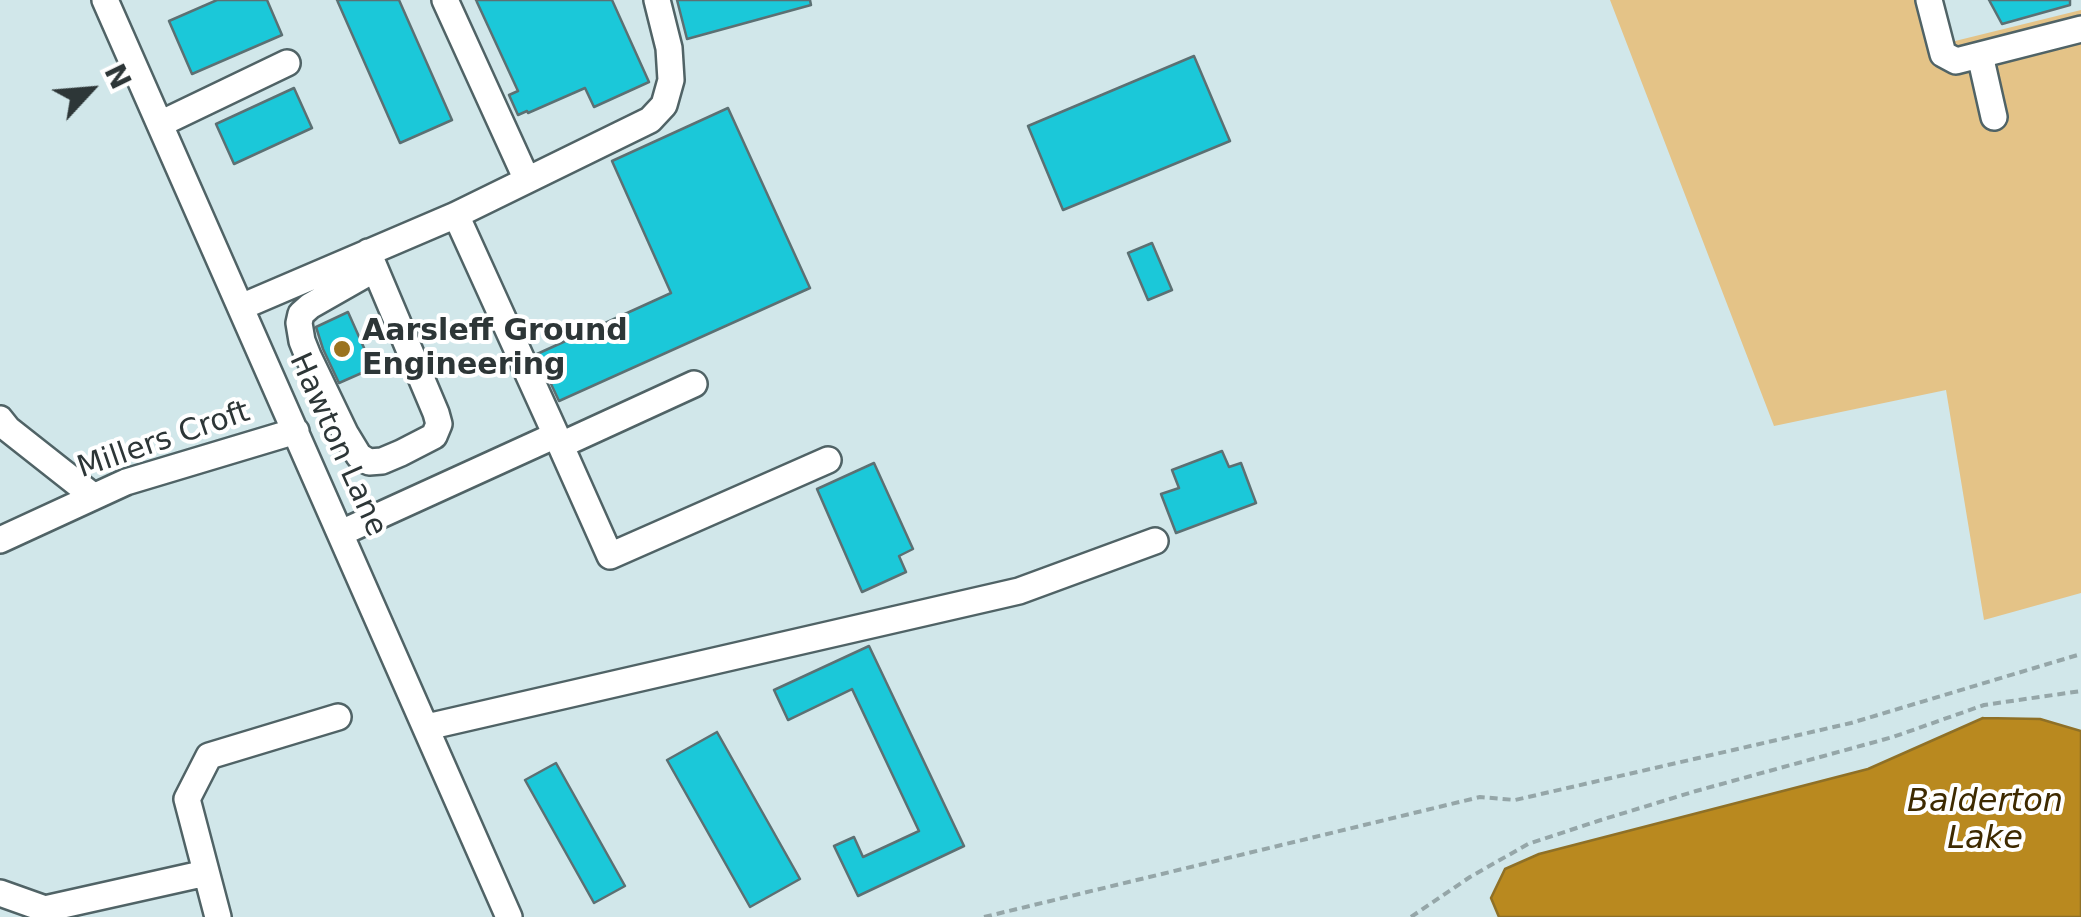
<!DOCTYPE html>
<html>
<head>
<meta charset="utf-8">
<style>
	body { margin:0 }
	#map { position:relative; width:2081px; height:917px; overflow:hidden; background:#d1e7ea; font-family:"DejaVu Sans",sans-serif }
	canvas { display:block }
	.north { position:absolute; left:40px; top:40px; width:100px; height:100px; -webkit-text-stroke:8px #fff; paint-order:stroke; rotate:64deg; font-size:28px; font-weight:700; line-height:40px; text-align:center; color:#2d3637 }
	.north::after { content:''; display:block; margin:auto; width:35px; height:45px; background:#2d3637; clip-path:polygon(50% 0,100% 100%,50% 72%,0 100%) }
</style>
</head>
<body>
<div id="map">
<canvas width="2081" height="917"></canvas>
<div class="north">N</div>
</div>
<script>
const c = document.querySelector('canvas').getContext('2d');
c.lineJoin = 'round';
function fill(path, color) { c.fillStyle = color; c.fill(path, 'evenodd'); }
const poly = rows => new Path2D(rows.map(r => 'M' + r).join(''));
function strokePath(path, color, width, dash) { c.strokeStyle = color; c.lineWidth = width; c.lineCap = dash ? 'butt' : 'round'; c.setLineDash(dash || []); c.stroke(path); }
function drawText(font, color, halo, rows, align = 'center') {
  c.font = font + ' "DejaVu Sans",sans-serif'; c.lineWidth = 8; c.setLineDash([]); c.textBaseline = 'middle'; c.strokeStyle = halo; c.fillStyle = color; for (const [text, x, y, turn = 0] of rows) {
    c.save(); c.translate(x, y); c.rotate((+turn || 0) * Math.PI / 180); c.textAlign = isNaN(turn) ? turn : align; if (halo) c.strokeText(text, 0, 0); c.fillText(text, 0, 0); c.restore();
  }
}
fill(poly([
	[1610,0,1941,0,1951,42,2081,10,2081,593,1984,620,1946,390,1774,426]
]), '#e4c387');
const water = poly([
	[1983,718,2040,719,2081,731,2081,917,1499,917,1491,898,1505,869,1539,854,1868,769,1983,718]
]);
fill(water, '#b9891f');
strokePath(water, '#8f7026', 2.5);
const building = poly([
	[217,0,267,0,282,35,192,74,169,21,217,0],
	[337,0,399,0,452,120,400,143,337,0],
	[476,0,612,0,649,82,594,107,585,88,528,113,527,111,518,115,509,95,518,91,476,0],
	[677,0,810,0,811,5,687,39,677,0],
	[1989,0,2070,0,2070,5,2002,24,1989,0],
	[1194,56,1230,141,1063,210,1028,126,1194,56],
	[294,88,312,128,234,164,216,124,294,88],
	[728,108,810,288,559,401,537,354,671,293,612,161,728,108],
	[1152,243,1172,290,1148,300,1128,253,1152,243],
	[348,312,373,368,339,383,323,349,316,327,348,312],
	[1222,451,1229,467,1241,463,1256,503,1176,533,1161,494,1179,488,1172,470,1222,451],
	[874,463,913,549,899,556,906,572,862,592,817,489,874,463],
	[869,646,964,846,858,896,834,846,854,837,863,857,919,831,852,689,788,720,774,690,869,646],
	[717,732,800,879,750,907,667,760,717,732],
	[556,763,625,886,594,903,525,780,556,763]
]);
fill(building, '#1bc8d9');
strokePath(building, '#5c7073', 2.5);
const minor = poly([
	[105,0,509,917],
	[445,0,527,180],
	[1929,0,1943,54,1956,61,2081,29],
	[1980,55,1994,117],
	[160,124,287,63],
	[368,252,436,413,439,424,434,436,401,453,382,461,369,462,359,456,345,433,308,356,302,341,299,323,301,314,310,306,375,269],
	[241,307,456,215,650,120,664,105,671,80,669,48,657,0],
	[0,419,8,429,93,496],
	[556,435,610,556,828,460],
	[561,445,694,384],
	[341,533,556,435,456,215],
	[0,540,126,482,296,431],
	[427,727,1019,591,1155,541],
	[0,893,45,909,206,873],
	[218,917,187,799,209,756,338,717]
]);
strokePath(minor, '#506366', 30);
strokePath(poly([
	[984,917,1480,797,1515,800,1851,723,2081,654],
	[1411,917,1470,877,1528,844,1601,820,1696,791,1893,737,1984,705,2081,691]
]), '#95a6a8', 4, [8, 5]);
strokePath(minor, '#fff', 25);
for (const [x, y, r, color] of [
	[342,349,10,"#9b7320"]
]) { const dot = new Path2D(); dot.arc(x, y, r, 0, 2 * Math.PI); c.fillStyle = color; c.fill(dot); strokePath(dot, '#fff', 4); }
drawText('bold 30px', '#2d3637', '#fff', [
	["Aarsleff Ground",362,332],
	["Engineering",362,366]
], 'left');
drawText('30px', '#2d3637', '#fff', [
	["Millers Croft",164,441,-19],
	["Hawton Lane",337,445,66]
]);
drawText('italic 32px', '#3e2a00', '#fff', [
	["Balderton",1985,803],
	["Lake",1985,840]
]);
</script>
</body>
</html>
